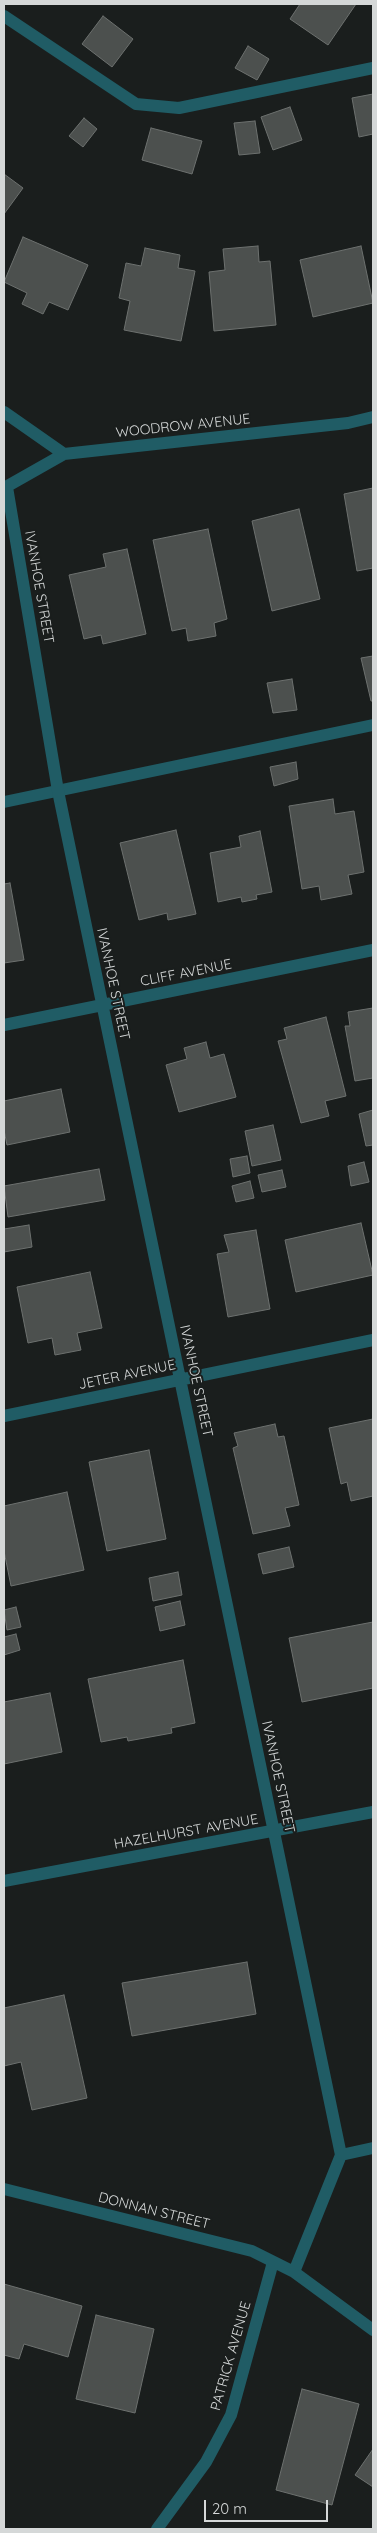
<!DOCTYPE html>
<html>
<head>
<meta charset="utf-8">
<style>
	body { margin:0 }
	#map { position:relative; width:377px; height:2533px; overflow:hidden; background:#1a1e1d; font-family:Quicksand,sans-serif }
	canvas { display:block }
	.frame { position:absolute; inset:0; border:5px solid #d5d8d8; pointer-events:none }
	.scale { position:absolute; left:204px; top:2500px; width:124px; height:22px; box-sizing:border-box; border:2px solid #d5d8d8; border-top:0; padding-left:6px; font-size:15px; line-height:18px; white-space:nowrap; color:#d5d8d8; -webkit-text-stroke:4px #1a1e1d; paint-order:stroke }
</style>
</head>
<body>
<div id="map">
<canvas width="377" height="2533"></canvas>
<div class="frame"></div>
<div class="scale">20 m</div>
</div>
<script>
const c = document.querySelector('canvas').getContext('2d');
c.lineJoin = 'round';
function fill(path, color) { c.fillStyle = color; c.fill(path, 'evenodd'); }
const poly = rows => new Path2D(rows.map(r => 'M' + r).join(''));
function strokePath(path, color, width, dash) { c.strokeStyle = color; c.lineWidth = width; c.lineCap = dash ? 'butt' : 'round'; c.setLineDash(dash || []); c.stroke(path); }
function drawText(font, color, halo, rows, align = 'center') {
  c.font = font + ' Quicksand,sans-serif'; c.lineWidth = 4; c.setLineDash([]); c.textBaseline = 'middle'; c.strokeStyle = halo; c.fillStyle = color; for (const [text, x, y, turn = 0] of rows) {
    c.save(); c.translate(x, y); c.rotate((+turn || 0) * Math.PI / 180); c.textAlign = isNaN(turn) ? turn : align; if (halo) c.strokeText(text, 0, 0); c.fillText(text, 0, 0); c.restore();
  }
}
const building = poly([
	[300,4,356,4,328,45,290,19,300,4],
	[103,16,133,39,112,67,82,44,103,16],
	[248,46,269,59,257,80,235,68,248,46],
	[373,94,373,134,359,137,352,98,373,94],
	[290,107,302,140,273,150,261,117,290,107],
	[84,118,97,129,83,147,69,136,84,118],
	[255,121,260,153,239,155,234,123,255,121],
	[151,128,202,141,192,174,142,160,151,128],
	[4,174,23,188,4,214,4,174],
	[23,237,88,265,68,310,49,302,43,314,22,304,27,293,4,282,23,237],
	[258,246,259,262,270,261,276,325,214,331,209,272,225,270,223,249,258,246],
	[361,246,373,303,313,317,300,260,361,246],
	[145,248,180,255,178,268,195,271,181,341,124,330,130,301,119,298,126,263,141,266,145,248],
	[373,488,373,568,357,571,344,494,373,488],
	[299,509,320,599,272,611,252,521,299,509],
	[208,529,227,619,214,623,216,636,188,641,186,628,172,631,153,540,208,529],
	[127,549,146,634,103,644,101,635,84,639,69,575,106,567,103,554,127,549],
	[373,656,373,701,371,701,361,658,373,656],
	[292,679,297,710,273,713,267,683,292,679],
	[296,762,298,779,274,786,270,767,296,762],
	[333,799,335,814,354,811,364,872,348,875,352,894,321,900,319,886,302,889,289,806,333,799],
	[176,830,196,914,168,920,167,913,139,920,120,843,176,830],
	[260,831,272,892,256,895,257,899,242,902,241,897,218,902,210,853,241,847,239,836,260,831],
	[10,883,24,960,4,963,4,884,10,883],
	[373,1008,373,1078,355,1081,345,1026,350,1026,348,1012,373,1008],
	[326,1017,346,1096,325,1101,329,1116,301,1123,278,1041,287,1039,284,1028,326,1017],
	[206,1042,210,1058,224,1054,236,1097,179,1112,166,1065,187,1059,184,1048,206,1042],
	[61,1089,70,1132,7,1145,4,1130,4,1101,61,1089],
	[373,1110,373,1145,366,1146,359,1114,373,1110],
	[273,1125,281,1160,252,1166,245,1131,273,1125],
	[247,1156,250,1173,233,1177,230,1159,247,1156],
	[364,1162,369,1182,351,1186,348,1166,364,1162],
	[99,1169,105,1200,8,1217,4,1186,99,1169],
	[282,1170,286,1187,262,1192,258,1175,282,1170],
	[250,1181,254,1198,236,1202,232,1186,250,1181],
	[361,1223,373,1275,296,1292,285,1240,361,1223],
	[29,1225,32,1247,4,1252,4,1229,29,1225],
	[256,1230,270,1309,228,1317,217,1254,229,1252,224,1235,256,1230],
	[90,1272,102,1328,77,1333,81,1350,55,1355,52,1338,28,1343,17,1287,90,1272],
	[373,1419,373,1496,351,1501,347,1482,341,1484,329,1428,373,1419],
	[275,1424,278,1437,284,1436,299,1505,285,1508,290,1526,253,1534,233,1448,238,1446,234,1433,275,1424],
	[149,1450,166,1539,107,1551,89,1462,149,1450],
	[67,1492,84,1570,11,1586,4,1551,4,1506,67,1492],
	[289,1547,294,1567,263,1574,258,1554,289,1547],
	[178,1572,182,1595,153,1601,149,1578,178,1572],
	[180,1601,185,1625,160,1631,155,1607,180,1601],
	[16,1607,21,1627,7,1630,4,1610,16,1607],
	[373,1622,373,1688,302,1702,289,1638,373,1622],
	[16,1634,20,1650,4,1655,4,1637,16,1634],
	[183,1660,195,1723,171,1728,172,1733,128,1741,127,1737,101,1742,88,1679,183,1660],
	[50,1693,62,1752,4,1764,4,1702,50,1693],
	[247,1962,256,2014,132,2036,122,1983,247,1962],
	[64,1995,87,2098,32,2110,21,2062,4,2066,4,2008,64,1995],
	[4,2284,82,2306,68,2357,24,2344,19,2359,4,2355,4,2284],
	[96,2315,154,2329,135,2413,76,2399,96,2315],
	[302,2389,359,2404,332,2505,276,2490,302,2389],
	[373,2449,373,2487,355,2475,373,2449]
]);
fill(building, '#4c504e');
strokePath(building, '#6d716f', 1);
strokePath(poly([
	[4,16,136,104,179,108,373,68],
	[4,802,373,725]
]), '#205c65', 12);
strokePath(poly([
	[4,412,64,454],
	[7,487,58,791,341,2155,294,2272],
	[4,488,64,454,348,423,373,417],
	[4,1025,373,950],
	[4,1416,373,1340],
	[4,1881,373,1812],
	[341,2155,373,2148],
	[4,2189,252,2251,294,2272,373,2330],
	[157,2529,206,2462,231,2415,273,2262]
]), '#205c65', 12);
drawText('14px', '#d5d8d8', '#1a1e1d', [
	["WOODROW AVENUE",183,426,-6],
	["IVANHOE STREET",39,587,80],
	["CLIFF AVENUE",186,973,-11],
	["IVANHOE STREET",113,984,78],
	["JETER AVENUE",127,1375,-12],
	["IVANHOE STREET",196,1381,78],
	["IVANHOE STREET",278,1777,78],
	["HAZELHURST AVENUE",186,1832,-10],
	["DONNAN STREET",154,2211,14],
	["PATRICK AVENUE",231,2356,-74]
]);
</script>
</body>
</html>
